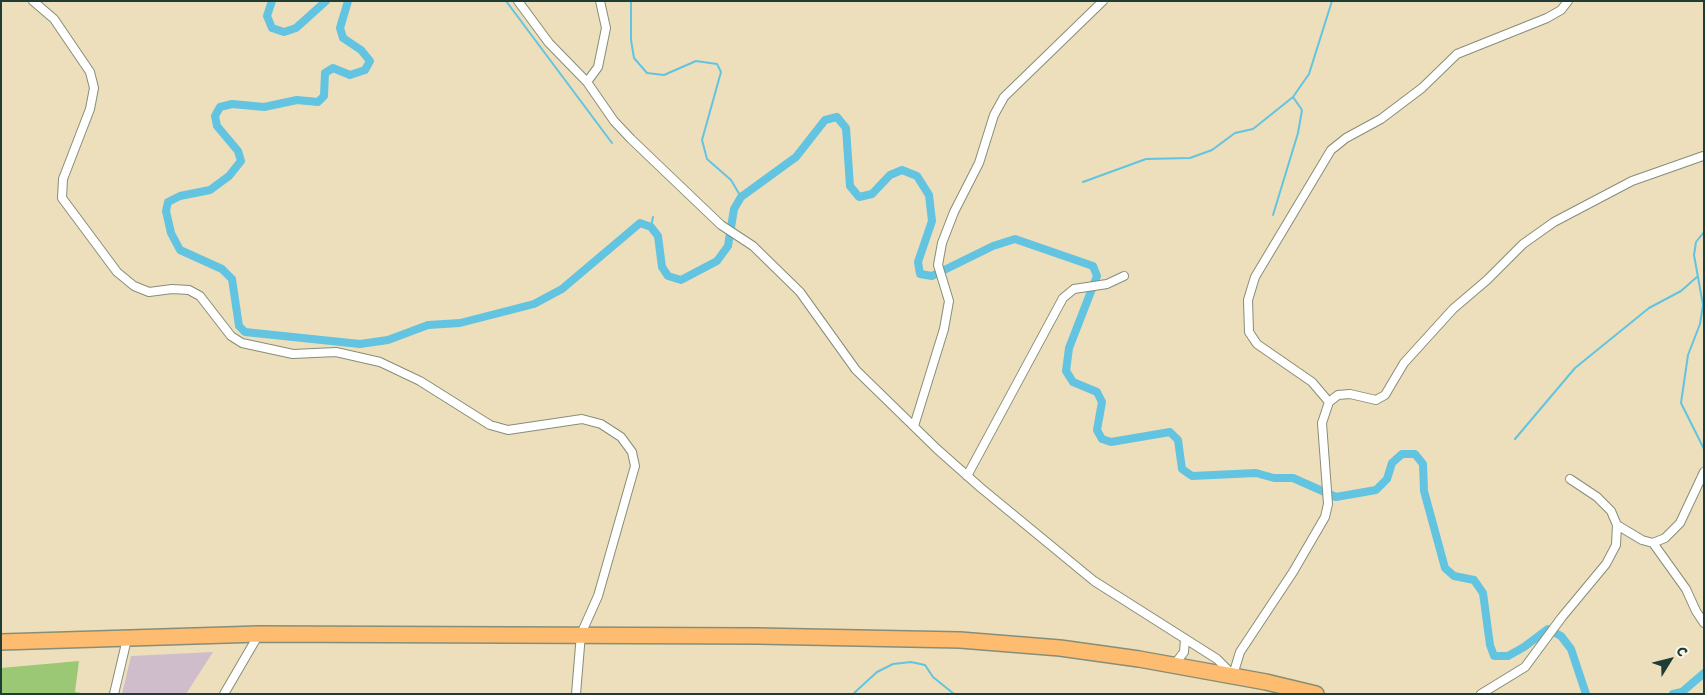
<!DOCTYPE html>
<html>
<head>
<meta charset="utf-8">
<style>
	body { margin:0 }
	#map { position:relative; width:1705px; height:695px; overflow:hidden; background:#eddfbc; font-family:"Shantell Sans",sans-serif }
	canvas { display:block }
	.frame { position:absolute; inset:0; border:2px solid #1f3d34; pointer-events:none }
	.north { position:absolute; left:1645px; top:635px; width:50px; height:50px; -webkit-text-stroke:4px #fbf7ec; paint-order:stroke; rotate:54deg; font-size:14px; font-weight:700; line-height:20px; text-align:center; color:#1f3d34 }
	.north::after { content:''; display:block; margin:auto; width:18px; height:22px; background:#1f3d34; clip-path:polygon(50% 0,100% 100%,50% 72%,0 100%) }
</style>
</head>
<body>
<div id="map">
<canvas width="1705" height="695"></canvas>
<div class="frame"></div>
<div class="north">С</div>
</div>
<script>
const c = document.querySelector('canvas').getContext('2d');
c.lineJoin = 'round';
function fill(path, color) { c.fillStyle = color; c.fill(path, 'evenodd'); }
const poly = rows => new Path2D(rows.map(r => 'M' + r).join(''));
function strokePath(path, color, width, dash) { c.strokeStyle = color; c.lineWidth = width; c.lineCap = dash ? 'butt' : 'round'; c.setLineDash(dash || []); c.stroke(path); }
fill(poly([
	[213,652,186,694,122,694,131,656]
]), '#d0bdcc');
fill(poly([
	[79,661,75,692,88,694,1,694,1,668]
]), '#9ac875');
strokePath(poly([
	[506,1,612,143],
	[631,1,631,40,634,58,647,73,664,75,696,61,717,64,721,72,702,140,707,159,731,180,741,197],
	[1083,182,1146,159,1190,158,1212,150,1235,133,1253,129,1293,97,1309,74,1332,1],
	[1273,215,1298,133,1302,110,1293,97],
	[651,227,653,217],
	[1704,232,1696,242,1694,255,1703,305,1700,324,1688,355,1681,403,1704,449],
	[1515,439,1575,368,1649,308,1681,291,1698,276],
	[853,694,877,672,893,664,911,662,925,665,933,677,954,694]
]), '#62c4e0', 2);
strokePath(poly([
	[272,1,267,16,272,28,284,32,296,28,326,1],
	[348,1,340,28,343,38,361,50,370,61,365,70,350,75,333,68,325,73,324,96,318,102,297,100,264,107,232,104,220,107,215,116,217,126,238,151,241,161,229,176,210,190,180,196,168,202,166,211,171,233,180,250,222,269,232,279,239,326,245,332,360,344,388,340,428,325,460,323,534,304,562,289,640,223,651,227,658,236,662,267,668,276,681,280,717,261,728,246,734,209,741,197,796,157,825,120,837,117,846,128,850,186,859,197,872,194,890,175,902,170,917,176,929,195,932,221,918,262,920,274,932,276,993,246,1015,239,1093,266,1097,276,1069,348,1066,371,1073,382,1097,392,1102,402,1097,430,1102,439,1111,442,1170,432,1178,440,1182,469,1192,476,1256,473,1274,478,1293,478,1336,497,1376,490,1387,479,1392,463,1402,454,1415,454,1423,464,1424,491,1445,568,1454,576,1474,580,1483,593,1490,645,1494,656,1508,656,1524,647,1548,629,1561,636,1571,649,1586,694],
	[1673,694,1682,692,1704,673]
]), '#62c4e0', 8);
const street = poly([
	[33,1,54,19,90,72,94,88,90,109,63,179,62,198,117,272,134,286,149,292,172,289,189,290,200,296,231,336,242,343,293,354,336,352,380,362,420,381,490,425,508,430,582,419,601,424,621,437,632,452,635,466,598,596,581,634,576,694],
	[518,1,549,43,587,82,614,121,631,139,721,225,753,246,800,292,856,370,937,449,981,488,1094,581,1217,659,1233,675,1240,652,1293,572,1325,517,1328,504,1322,423,1329,402,1338,395,1350,394,1376,400,1385,395,1404,363,1453,309,1487,280,1523,244,1554,222,1632,181,1703,156],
	[587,82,598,67,606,28,600,1],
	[1329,402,1312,382,1257,344,1249,332,1248,300,1255,277,1331,150,1346,138,1381,119,1422,88,1457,54,1547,18,1561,10,1568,1],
	[914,426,944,329,949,301,938,265,942,243,954,212,979,163,994,115,1004,97,1103,1],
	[967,476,1063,298,1074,289,1107,284,1124,276],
	[1617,525,1642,540,1653,543,1665,538,1680,523,1704,472],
	[1653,543,1686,589,1696,611,1704,623],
	[1174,665,1184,652,1185,639],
	[114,694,127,639],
	[224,694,259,634],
	[1481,694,1525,667,1562,617,1606,564,1616,545,1617,525,1611,511,1597,497,1570,479]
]);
const highway = poly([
	[1,642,259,634,757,636,960,640,1060,648,1139,659,1266,682,1316,694]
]);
strokePath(street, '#868e78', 10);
strokePath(highway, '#868e78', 18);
strokePath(street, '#fff', 8);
strokePath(highway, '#fdbc70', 15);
</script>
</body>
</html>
